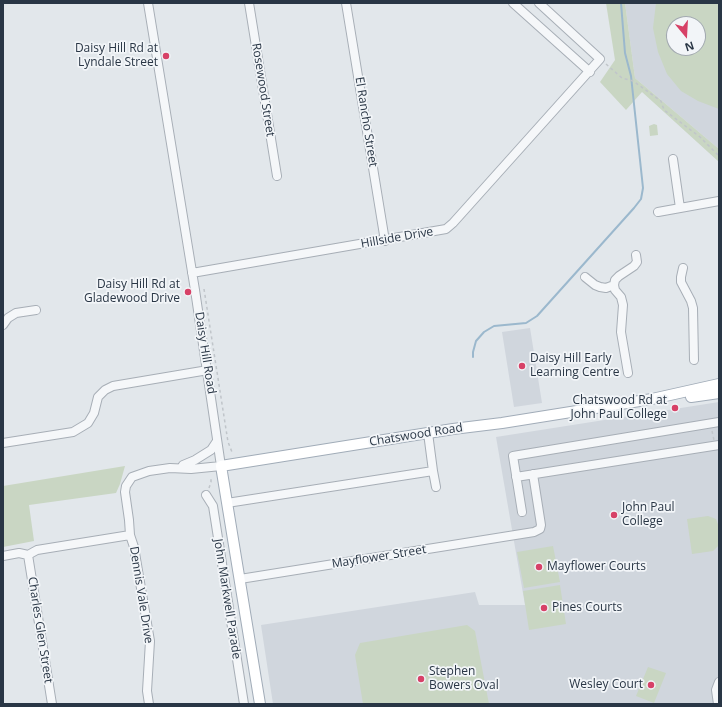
<!DOCTYPE html>
<html>
<head>
<meta charset="utf-8">
<style>
	body { margin:0 }
	#map { position:relative; width:722px; height:707px; overflow:hidden; background:#e2e7eb; font-family:"Open Sans",sans-serif }
	canvas { display:block }
	.frame { position:absolute; inset:0; border:4px solid #293645; pointer-events:none }
	.north { position:absolute; left:666px; top:16px; width:40px; height:40px; box-sizing:border-box; background:#f2f5f8; border:1px solid #a2a9b0; border-radius:50%; rotate:162deg; font-size:11px; font-weight:700; line-height:16px; text-align:center; color:#293645 }
	.north::after { content:''; display:block; margin:auto; width:14px; height:18px; background:#d74167; clip-path:polygon(50% 0,100% 100%,50% 72%,0 100%) }
</style>
</head>
<body>
<div id="map">
<canvas width="722" height="707"></canvas>
<div class="frame"></div>
<div class="north">N</div>
</div>
<script>
const c = document.querySelector('canvas').getContext('2d');
c.lineJoin = 'round';
function fill(path, color) { c.fillStyle = color; c.fill(path, 'evenodd'); }
const poly = rows => new Path2D(rows.map(r => 'M' + r).join(''));
function strokePath(path, color, width, dash) { c.strokeStyle = color; c.lineWidth = width; c.lineCap = dash ? 'butt' : 'round'; c.setLineDash(dash || []); c.stroke(path); }
function drawText(font, color, halo, rows, align = 'center') {
  c.font = font + ' "Open Sans",sans-serif'; c.lineWidth = 3.5; c.setLineDash([]); c.textBaseline = 'middle'; c.strokeStyle = halo; c.fillStyle = color; for (const [text, x, y, turn = 0] of rows) {
    c.save(); c.translate(x, y); c.rotate((+turn || 0) * Math.PI / 180); c.textAlign = isNaN(turn) ? turn : align; if (halo) c.strokeText(text, 0, 0); c.fillText(text, 0, 0); c.restore();
  }
}
fill(poly([
	[625,3,719,3,719,149,635,78],
	[674,24,698,24,698,48,674,48],
	[530,328,542,403,514,407,502,332],
	[719,402,719,704,273,704,261,625,475,592,479,605,525,605,496,437]
]), '#d0d6dd');
fill(poly([
	[606,3,625,3,635,78,719,149,719,162,642,92,626,110,600,82,615,60],
	[656,3,719,3,719,109,698,101,681,91,667,74,658,52,653,28],
	[674,24,698,24,698,48,674,48],
	[654,124,657,125,658,135,650,136,649,126],
	[125,466,120,484,116,493,29,505,34,541,3,547,3,486],
	[708,516,716,519,719,527,719,545,713,551,692,554,687,519],
	[553,546,560,582,524,588,517,552],
	[560,585,566,624,529,630,523,591],
	[467,625,475,631,489,704,363,704,355,655,360,643],
	[648,667,666,673,654,703,636,696]
]), '#c9d6c3');
strokePath(poly([
	[473,357,473,352,476,341,484,332,494,326,526,323,537,316,634,208,641,199,643,188,631,76,625,53,621,3]
]), '#9bb8cd', 2);
const minor = poly([
	[148,3,195,290,221,466,191,469,170,468,149,471,132,477,126,486,125,492,129,520,130,535,134,547,150,641,147,691,149,704],
	[249,3,277,176],
	[346,3,385,241],
	[513,3,590,72],
	[673,159,680,208],
	[658,212,719,201],
	[683,268,681,277,681,282,691,301,693,308,694,360],
	[192,273,446,229,453,223,600,59,539,3],
	[585,277,595,285,600,287,606,288,614,285],
	[3,325,8,318,16,313,36,310],
	[628,373,621,332,623,305,621,297,615,290,614,285,615,280,619,276,634,266,637,262,636,255],
	[3,443,73,432,88,423,94,413,98,397,105,390,113,386,208,370],
	[181,468,183,465,195,460,211,450,217,441],
	[433,471,436,487],
	[516,477,719,445],
	[206,495,213,506,244,704],
	[227,503,433,471,428,433],
	[522,512,513,456,719,422],
	[28,555,52,704],
	[3,556,19,553,28,555,37,550,130,535],
	[240,579,534,532,540,529,541,525,533,474],
	[718,704,716,690,719,682]
]);
const major = poly([
	[691,397,719,393],
	[260,704,221,466,453,429,502,423,652,399,719,384]
]);
strokePath(minor, '#a7aeb6', 10);
strokePath(major, '#a1acb8', 12);
strokePath(poly([
	[606,64,622,78,633,81,661,101,664,110,700,137,719,156],
	[204,289,228,442,232,452,232,454],
	[712,431,714,440],
	[209,488,211,482,211,478]
]), '#c0c5ca', 1.5, [3, 3]);
strokePath(minor, '#f5f7f9', 8);
strokePath(major, '#fff', 10);
for (const [x, y, r, color] of [
	[166,56,4,"#d74167"],
	[188,292,4,"#d74167"],
	[522,366,4,"#d74167"],
	[675,408,4,"#d74167"],
	[614,515,4,"#d74167"],
	[539,567,4,"#d74167"],
	[544,608,4,"#d74167"],
	[421,679,4,"#d74167"],
	[651,685,4,"#d74167"]
]) { const dot = new Path2D(); dot.arc(x, y, r, 0, 2 * Math.PI); c.fillStyle = color; c.fill(dot); strokePath(dot, '#f2f5f8', 1.5); }
drawText('12px', '#293645', '#f2f5f8', [
	["Daisy Hill Rd at",158,49,"right"],
	["Lyndale Street",158,63,"right"],
	["Daisy Hill Rd at",180,285,"right"],
	["Gladewood Drive",180,299,"right"],
	["Daisy Hill Early",530,359],
	["Learning Centre",530,373],
	["Chatswood Rd at",667,401,"right"],
	["John Paul College",667,415,"right"],
	["John Paul",622,508],
	["College",622,522],
	["Mayflower Courts",547,567],
	["Pines Courts",552,608],
	["Stephen",429,672],
	["Bowers Oval",429,686],
	["Wesley Court",643,685,"right"]
], 'left');
drawText('12px', '#293645', '#f2f5f8', [
	["Rosewood Street",263,90,81],
	["El Rancho Street",366,122,81],
	["Hillside Drive",397,238,-10],
	["Daisy Hill Road",205,353,81],
	["Chatswood Road",416,435,-9],
	["Mayflower Street",379,557,-9],
	["Dennis Vale Drive",141,595,81],
	["John Markwell Parade",227,599,81],
	["Charles Glen Street",40,630,81]
]);
</script>
</body>
</html>
